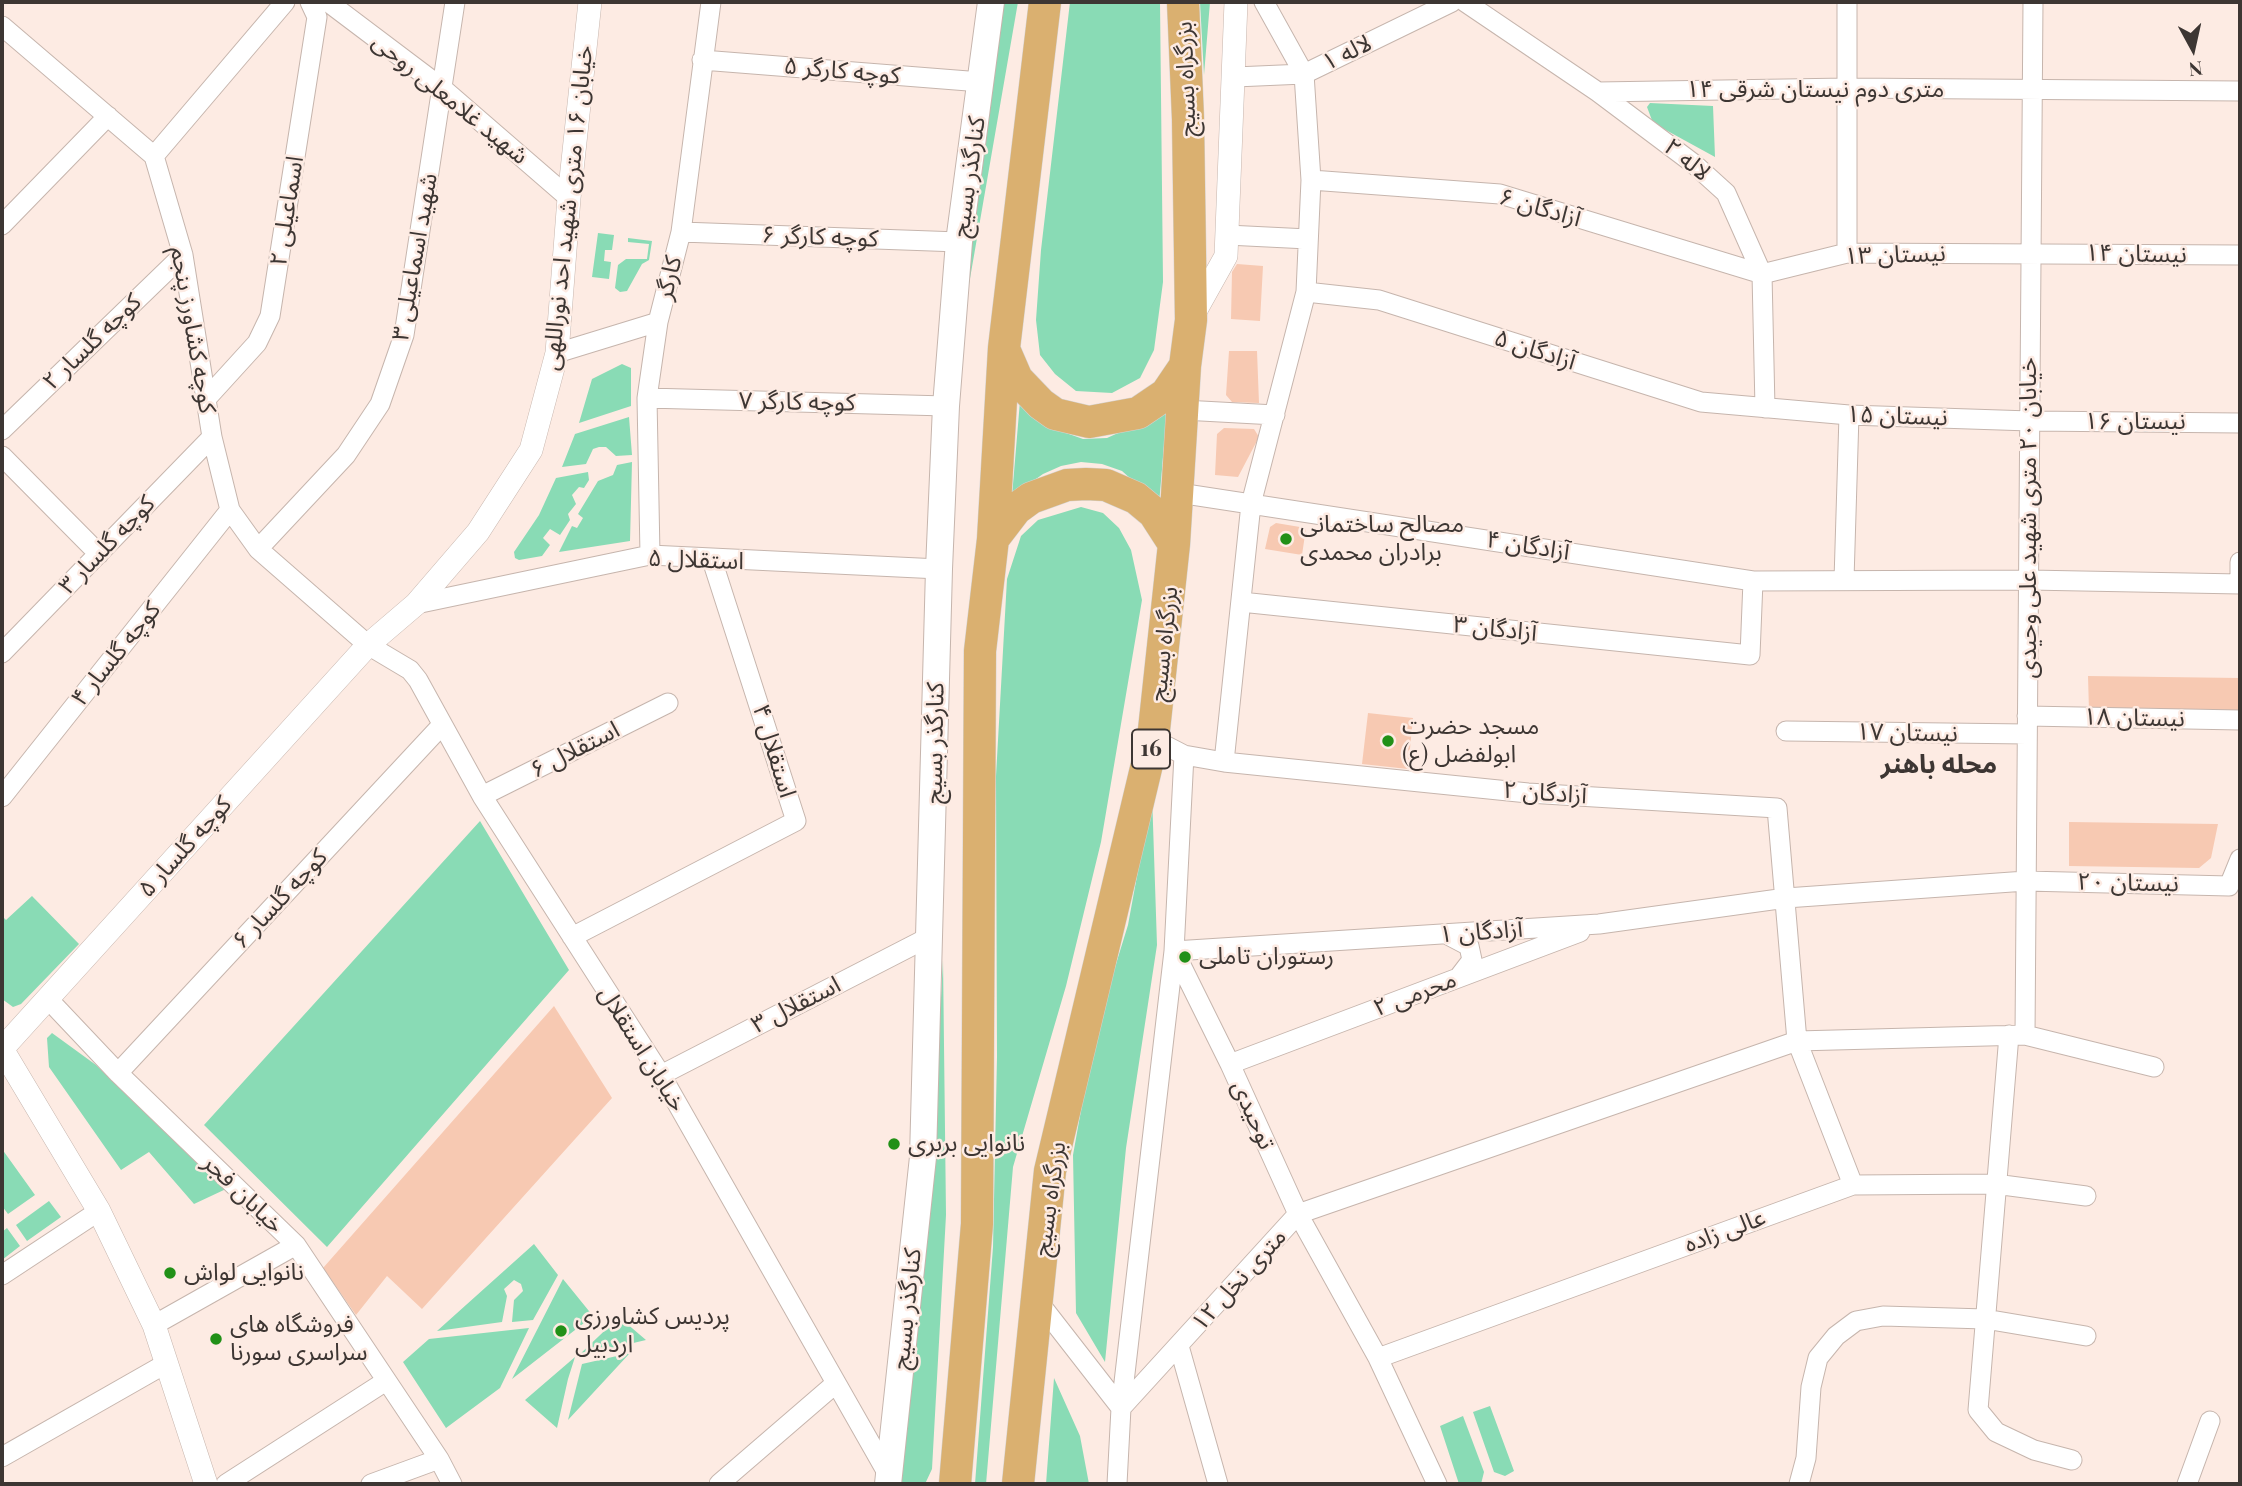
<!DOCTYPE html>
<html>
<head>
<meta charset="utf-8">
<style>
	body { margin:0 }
	#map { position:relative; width:2242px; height:1486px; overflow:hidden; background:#fdebe3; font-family:"Playfair Display",serif }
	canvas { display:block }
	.frame { position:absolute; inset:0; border:4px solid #3d3633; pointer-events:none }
	.north { position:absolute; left:2158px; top:14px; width:70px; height:70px; -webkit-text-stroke:5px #fdebe3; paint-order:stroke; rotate:172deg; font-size:19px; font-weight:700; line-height:28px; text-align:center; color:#3d3633 }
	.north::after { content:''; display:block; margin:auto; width:24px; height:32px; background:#3d3633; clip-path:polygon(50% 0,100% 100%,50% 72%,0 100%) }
</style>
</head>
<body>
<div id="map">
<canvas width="2242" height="1486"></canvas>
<div class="frame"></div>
<div class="north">N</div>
</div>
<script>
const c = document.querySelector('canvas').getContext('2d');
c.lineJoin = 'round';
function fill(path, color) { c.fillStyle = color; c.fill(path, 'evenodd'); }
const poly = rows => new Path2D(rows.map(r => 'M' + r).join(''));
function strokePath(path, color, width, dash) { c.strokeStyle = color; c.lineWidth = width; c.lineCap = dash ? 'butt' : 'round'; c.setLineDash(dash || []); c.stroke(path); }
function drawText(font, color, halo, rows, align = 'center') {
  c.font = font + ' "Playfair Display","Noto Sans Arabic",serif'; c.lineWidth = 5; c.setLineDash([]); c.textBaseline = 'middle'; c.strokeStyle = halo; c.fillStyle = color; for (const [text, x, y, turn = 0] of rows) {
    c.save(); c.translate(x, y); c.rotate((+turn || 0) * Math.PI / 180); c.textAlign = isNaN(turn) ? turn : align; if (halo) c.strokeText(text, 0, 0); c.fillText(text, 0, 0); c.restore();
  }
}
fill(poly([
	[999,2,1018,2,964,313,998,10],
	[1070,2,1160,2,1163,282,1154,350,1140,378,1112,393,1076,391,1055,374,1040,355,1036,320,1041,250],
	[1200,2,1210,2,1204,75],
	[1650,103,1713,106,1715,157,1653,123,1647,107],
	[598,233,614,235,612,250,605,250,604,261,611,262,609,279,592,277],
	[628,238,652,241,649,260,642,264,627,291,620,292,615,288,618,265,626,259,647,259,649,244,628,242],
	[622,364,631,368,631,406,579,423,592,379],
	[1020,401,1044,425,1083,439,1107,438,1167,411,1159,504,1122,471,1102,464,1081,462,1061,466,1043,474,1012,496],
	[629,417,632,455,616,456,606,447,599,447,593,449,586,464,562,467,575,434],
	[632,462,630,541,559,552,572,526,577,528,583,518,578,514,598,481,613,475,617,465],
	[588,472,589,480,584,488,579,487,572,495,576,504,568,514,570,520,560,535,550,529,543,538,550,545,542,556,519,560,515,558,514,552,539,515,556,478],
	[1081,507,1103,513,1119,528,1131,550,1142,600,1101,842,1066,986,1013,1167,986,1484,975,1484,993,1247,997,1057,996,776,1007,579,1021,536,1038,520],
	[1152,794,1157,945,1126,1148,1105,1362,1076,1313,1073,1155,1095,1032,1128,925],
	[480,821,569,970,327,1247,204,1125],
	[32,896,79,944,21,1004,13,1007,2,999,2,916,6,920],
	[943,960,946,1215,932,1469,925,1484,899,1484,932,1167],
	[52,1033,96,1065,226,1189,194,1204,149,1152,121,1170,49,1067,47,1038],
	[2,1149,35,1195,8,1214,2,1206],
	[49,1201,61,1217,27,1241,16,1225],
	[7,1228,20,1246,2,1260,2,1232],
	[534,1244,558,1275,533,1320,512,1322,514,1300,523,1291,521,1284,514,1280,504,1289,507,1296,502,1322,437,1331],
	[563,1279,593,1316,512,1379],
	[619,1317,646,1340,578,1356],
	[529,1328,500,1388,446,1428,403,1362,429,1339],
	[630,1353,568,1420,582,1364],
	[575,1357,568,1379,557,1428,525,1400],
	[1054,1378,1080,1436,1089,1484,1046,1484],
	[1490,1406,1514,1471,1505,1476,1494,1472,1473,1412],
	[1463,1416,1484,1472,1481,1484,1459,1484,1440,1426]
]), '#89dbb5');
fill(poly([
	[1237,264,1263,266,1260,321,1231,319,1232,272],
	[1229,351,1257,351,1259,403,1232,402,1226,395],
	[1224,428,1254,429,1259,437,1238,477,1215,475,1217,434],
	[1276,523,1306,528,1302,555,1265,549,1270,527],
	[2088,676,2240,678,2240,713,2089,711],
	[1368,713,1413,718,1408,769,1362,764],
	[2069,822,2218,824,2211,858,2199,868,2069,866],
	[554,1006,612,1098,422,1309,387,1276,356,1315,323,1268]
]), '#f7c9b2');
const minor = poly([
	[328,2,442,88,569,198],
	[1465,2,1598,92,1694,164,1726,193,1762,274,1765,408],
	[1847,2,1847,253],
	[2,26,154,156,183,255,212,437,230,510,258,549,368,645,410,670,418,680,482,796,661,1075,889,1476],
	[702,60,981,82],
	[1235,77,1304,74,1452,2],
	[1598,92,1847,88,2240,91],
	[154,156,285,2],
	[1311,180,1500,194,1762,274,1847,253,2240,255],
	[2,225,108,116],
	[681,232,959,242],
	[1227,235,1308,239],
	[1306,292,1379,300,1701,402,1849,415,2030,421,2240,423],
	[557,353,658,322],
	[647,398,946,406],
	[206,399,257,343,270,316,317,17,310,2],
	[1183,410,1275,415],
	[2,430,183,255],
	[2,456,99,554],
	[1179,493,1753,581,2029,580,2240,584],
	[258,549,346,455,380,404,404,335,455,2],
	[650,555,647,398,658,322,681,232,711,2],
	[1844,580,1849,415],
	[2240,584,2240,562],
	[1241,602,1750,655,1753,581],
	[416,604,650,555,939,569],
	[2,653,212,437],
	[2027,716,2240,720],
	[1786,731,2027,734],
	[1153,739,1184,755,1174,951,1230,1064,1298,1214,1378,1358,1437,1484],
	[1184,755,1224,762,1251,504,1306,292,1311,180,1304,74,1264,2],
	[1224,762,1528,793,1777,808,1797,1041,1853,1185],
	[482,796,668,703],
	[2,797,230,510],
	[1446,934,1469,946,1472,960,1459,977],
	[572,937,796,821,712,560],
	[48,999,118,1073,296,1245,439,1459,452,1484],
	[2009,1035,1978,1410,1996,1432,2034,1450,2072,1460],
	[2025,1035,2033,2],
	[1230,1064,1580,932],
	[118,1073,442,725],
	[661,1075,931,936],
	[2,1275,99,1211],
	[1037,1300,1121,1408],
	[154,1325,296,1245],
	[1179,1346,1218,1484],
	[1378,1358,1853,1185,1995,1184,2086,1196],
	[1121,1408,1298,1214,1797,1041,2025,1035,2154,1067],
	[2,1457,167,1363],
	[226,1484,386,1381],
	[371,1484,439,1459],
	[719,1484,835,1384],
	[1117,1484,1121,1408,1174,951,1599,924,1786,898,2026,881,2229,886,2240,859],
	[1799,1484,1806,1458,1811,1387,1818,1358,1836,1336,1856,1321,1883,1316,1985,1319,2086,1336],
	[2187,1484,2210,1421]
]);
const tertiary = poly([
	[1192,317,1226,256,1236,2],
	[2,1049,368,645,416,604,478,532,531,450,557,353,569,198,590,2],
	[2,1049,99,1211,154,1325,206,1484]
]);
const secondary = poly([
	[888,1484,923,1157,939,569,946,406,959,242,991,2]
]);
const trunk = poly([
	[1004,349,1017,379,1041,404,1055,414,1089,422,1138,413,1166,394,1185,366],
	[993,539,1016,509,1031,498,1067,485,1086,484,1106,485,1136,498,1154,513,1174,544],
	[955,1484,977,1224,980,651,993,539,1004,348,1045,2],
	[1018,1484,1050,1171,1153,739,1174,544,1185,366,1191,320,1188,119,1183,2]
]);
strokePath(minor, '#c6b5ad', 21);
strokePath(tertiary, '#c6b5ad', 24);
strokePath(secondary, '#c6b5ad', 28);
strokePath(trunk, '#d4d3d2', 33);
strokePath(minor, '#fff', 19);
strokePath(tertiary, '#fff', 23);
strokePath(secondary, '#fff', 26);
strokePath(trunk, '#dab070', 32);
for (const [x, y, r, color] of [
	[1286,539,7,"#219017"],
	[1388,741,7,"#219017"],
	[1185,957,7,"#219017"],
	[894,1144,7,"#219017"],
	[170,1273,7,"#219017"],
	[561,1331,7,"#219017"],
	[216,1339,7,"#219017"]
]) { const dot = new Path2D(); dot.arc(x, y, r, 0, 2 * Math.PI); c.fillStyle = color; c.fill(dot); strokePath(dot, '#fdebe3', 2.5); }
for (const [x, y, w] of [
	[1151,749,38]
]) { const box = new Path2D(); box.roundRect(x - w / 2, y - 19.5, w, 39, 5); c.fillStyle = '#fdebe3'; c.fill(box); strokePath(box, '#3d3633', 2); }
drawText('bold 23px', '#3d3633', null, [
	["16",1151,749]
]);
drawText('24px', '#3d3633', '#fdebe3', [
	["لاله ۱",1347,53,-26],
	["کوچه کارگر ۵",842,71,5],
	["بزرگراه بسیج",1186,79,-92],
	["۱۴ متری دوم نیستان شرقی",1815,90],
	["شهید غلامعلی روحی",450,99,39],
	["لاله ۲",1687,160,39],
	["کنارگذر بسیج",969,177,-82],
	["خیابان ۱۶ متری شهید احد نوراللهی",568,208,-84],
	["آزادگان ۶",1540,208,16],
	["اسماعیلی ۲",287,211,-81],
	["کوچه کارگر ۶",820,237,2],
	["نیستان ۱۴",2136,254,1],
	["نیستان ۱۳",1895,255,-2],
	["شهید اسماعیلی ۳",415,257,-80],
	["کارگر",669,278,-76],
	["کوچه کشاورز پنجم",193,330,80],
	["کوچه گلسار ۲",92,342,-44],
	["آزادگان ۵",1535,350,18],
	["کوچه کارگر ۷",797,402,1],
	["نیستان ۱۵",1897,416,2],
	["نیستان ۱۶",2135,422],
	["خیابان ۲۰ متری شهید علی وحیدی",2029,518,-90],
	["کوچه گلسار ۳",107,545,-46],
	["آزادگان ۴",1528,546,9],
	["استقلال ۵",696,560,2],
	["آزادگان ۳",1495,629,6],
	["بزرگراه بسیج",1164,644,-84],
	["کوچه گلسار ۴",116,654,-51],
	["نیستان ۱۸",2134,718,1],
	["نیستان ۱۷",1907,733,1],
	["کنارگذر بسیج",935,743,-89],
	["استقلال ۶",575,750,-27],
	["استقلال ۴",774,751,73],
	["آزادگان ۲",1545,793,4],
	["کوچه گلسار ۵",185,847,-48],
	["نیستان ۲۰",2128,883,1],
	["کوچه گلسار ۶",280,899,-47],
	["آزادگان ۱",1481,932,-4],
	["محرمی ۲",1415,994,-21],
	["استقلال ۳",796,1005,-27],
	["خیابان استقلال",642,1049,58],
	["توحیدی",1253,1115,66],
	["خیابان فجر",243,1194,44],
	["بزرگراه بسیج",1050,1199,-82],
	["عالی زاده",1725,1231,-20],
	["۱۲ متری نخل",1239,1280,-48],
	["کنارگذر بسیج",907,1309,-84]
]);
drawText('24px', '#3d3633', '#fdebe3', [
	["مصالح ساختمانی",1300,525],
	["برادران محمدی",1300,553],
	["مسجد حضرت",1402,727],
	["ابولفضل (ع)",1402,755],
	["رستوران تاملی",1199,957],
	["نانوایی بربری",908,1144],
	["نانوایی لواش",184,1273],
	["پردیس کشاورزی",575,1317],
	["اردبیل",575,1345],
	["فروشگاه های",230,1325],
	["سراسری سورنا",230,1353]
], 'left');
drawText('bold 26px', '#3d3633', '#fdebe3', [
	["محله باهنر",1939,765]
]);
</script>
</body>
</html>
